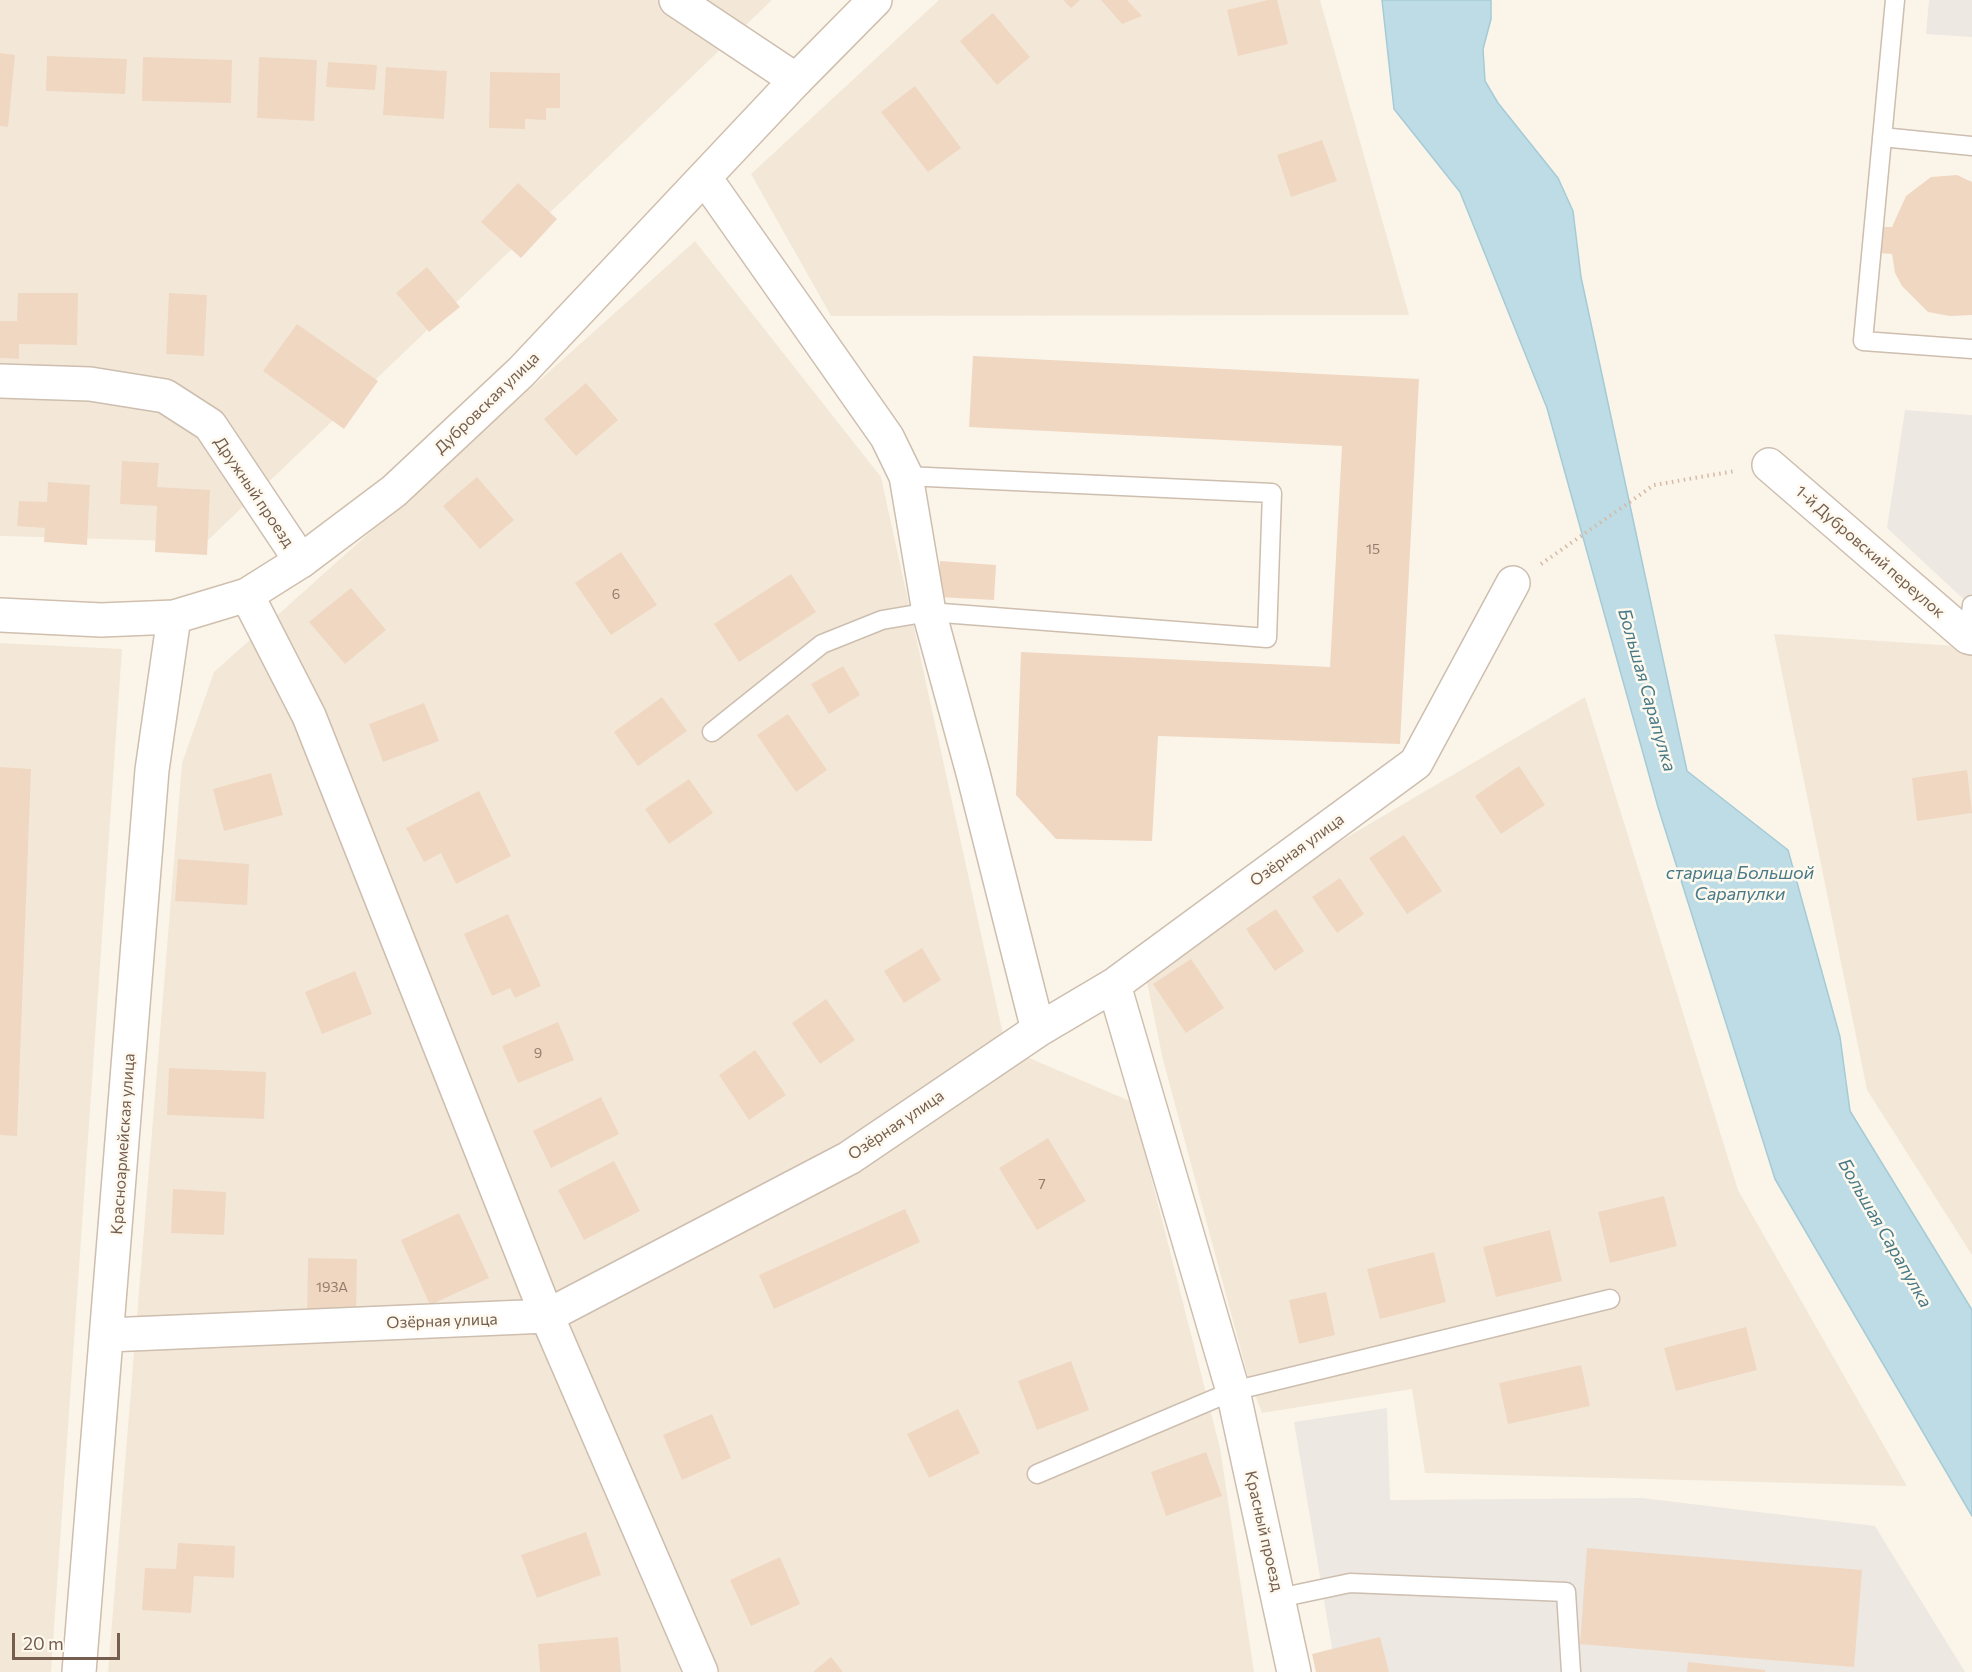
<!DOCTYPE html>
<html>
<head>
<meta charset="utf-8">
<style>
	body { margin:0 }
	#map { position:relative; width:1972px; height:1672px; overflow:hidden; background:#fbf5e9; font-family:Commissioner,sans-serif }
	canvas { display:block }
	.scale { position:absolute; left:12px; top:1633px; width:108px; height:27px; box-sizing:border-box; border:3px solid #755e4e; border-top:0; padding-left:8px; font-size:18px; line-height:21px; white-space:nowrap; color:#755e4e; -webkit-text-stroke:4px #fef9ef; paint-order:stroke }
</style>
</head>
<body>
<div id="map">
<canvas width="1972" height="1672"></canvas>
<div class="scale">20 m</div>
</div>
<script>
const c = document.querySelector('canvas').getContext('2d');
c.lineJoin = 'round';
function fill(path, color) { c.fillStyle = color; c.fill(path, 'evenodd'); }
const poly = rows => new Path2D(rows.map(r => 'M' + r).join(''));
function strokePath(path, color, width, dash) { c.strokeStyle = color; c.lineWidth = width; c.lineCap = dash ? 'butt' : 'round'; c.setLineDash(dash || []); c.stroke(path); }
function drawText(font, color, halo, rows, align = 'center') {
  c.font = font + ' Commissioner,sans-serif'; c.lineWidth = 5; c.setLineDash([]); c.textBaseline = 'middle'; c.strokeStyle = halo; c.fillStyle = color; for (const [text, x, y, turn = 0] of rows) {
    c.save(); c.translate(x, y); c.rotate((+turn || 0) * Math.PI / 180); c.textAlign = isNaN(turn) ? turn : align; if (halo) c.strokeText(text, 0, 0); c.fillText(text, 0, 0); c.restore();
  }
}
fill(poly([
	[0,0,772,0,206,542,0,536],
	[939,0,1320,0,1409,315,831,316,751,174],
	[695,241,881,477,1006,1048,1132,1102,1220,1448,1254,1672,108,1672,182,763,214,672],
	[1774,634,1972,647,1972,1255,1867,1090],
	[0,643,122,649,51,1672,0,1672],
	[1585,697,1738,1190,1907,1486,1425,1473,1412,1389,1262,1413,1247,1373,1163,1060,1142,958]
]), '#f3e8d8');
fill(poly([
	[1929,0,1972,0,1972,37,1926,34],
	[1905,410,1972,415,1972,607,1887,528],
	[1387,1408,1390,1500,1642,1498,1875,1526,1965,1672,1336,1672,1294,1422]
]), '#ede8e2');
const water = poly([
	[1382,0,1491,0,1491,19,1483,49,1485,81,1498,103,1558,178,1573,211,1581,277,1687,771,1788,850,1840,1037,1850,1111,1972,1310,1972,1516,1775,1179,1658,807,1547,408,1460,192,1394,109,1382,0]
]);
fill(water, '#bedce5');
strokePath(water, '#a5cbd6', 1.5);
fill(poly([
	[1063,0,1080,0,1071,8],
	[1101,0,1127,0,1142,16,1122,24],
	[1268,0,1277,0,1288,44,1238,56,1227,10],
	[993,13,1030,57,997,85,960,41],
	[0,53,15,55,8,127,0,126],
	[47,56,127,59,125,94,46,91],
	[143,57,232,60,231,103,142,101],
	[259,57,317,60,314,121,257,118],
	[328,62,377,65,375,90,326,87],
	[386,67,447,71,444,119,383,115],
	[490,72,560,73,560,108,546,108,546,120,525,119,525,129,489,128],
	[915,86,961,148,928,172,881,112],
	[1322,140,1337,181,1291,197,1277,155],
	[1957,175,1972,182,1972,315,1950,316,1928,312,1902,286,1895,273,1892,254,1878,253,1878,227,1892,227,1906,196,1931,177],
	[518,183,557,219,521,258,481,222],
	[427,267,460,307,429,332,396,293],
	[18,293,78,293,77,345,19,344,19,359,0,358,0,321,17,321],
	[169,293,207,295,204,356,166,354],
	[297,324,378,381,344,429,263,371],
	[973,356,1419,379,1400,744,1158,736,1152,841,1056,839,1016,795,1021,652,1330,667,1342,446,969,427],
	[586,383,618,420,576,456,544,419],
	[122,461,159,463,157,487,210,490,207,555,155,552,157,506,120,504],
	[477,477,514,520,480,549,443,506],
	[48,482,90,485,87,545,44,542,45,528,17,526,19,501,47,502],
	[621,552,657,605,611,635,575,583],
	[940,561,996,565,994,600,938,597],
	[791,574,816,612,739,662,714,624],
	[351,588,386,630,345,664,309,622],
	[843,666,860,695,829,714,811,684],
	[662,697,687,731,638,766,614,732],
	[424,703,439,741,383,762,369,724],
	[788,714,827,770,796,792,757,735],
	[1519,766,1545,805,1501,834,1475,796],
	[0,767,31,769,17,1136,0,1135],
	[1967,770,1972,813,1917,821,1912,778],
	[271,773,283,815,224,831,213,789],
	[689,779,713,813,669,844,645,809],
	[479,791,511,856,456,884,441,853,424,862,406,828],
	[1404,835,1442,891,1407,914,1369,858],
	[178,859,249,864,247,905,175,901],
	[1340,878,1364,914,1337,933,1312,897],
	[1276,909,1304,951,1275,971,1246,929],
	[508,914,541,986,515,998,510,988,492,996,464,934],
	[922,948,941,980,904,1003,884,971],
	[1191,959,1224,1008,1186,1033,1153,984],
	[355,971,372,1014,322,1034,305,992],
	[826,999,855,1040,820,1064,792,1023],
	[558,1022,574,1060,518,1083,502,1046],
	[755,1050,786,1095,749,1120,719,1075],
	[169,1068,266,1072,264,1119,167,1115],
	[601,1097,619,1134,551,1168,533,1131],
	[1048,1138,1086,1201,1037,1230,999,1168],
	[614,1161,640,1211,584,1240,558,1190],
	[173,1189,226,1192,224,1235,171,1233],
	[1664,1196,1677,1246,1610,1263,1598,1212],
	[905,1209,920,1242,774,1309,759,1275],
	[459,1213,489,1278,430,1305,401,1240],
	[1550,1230,1562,1281,1496,1297,1483,1247],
	[1434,1252,1446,1302,1380,1319,1367,1269],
	[308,1258,357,1259,356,1317,307,1316],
	[1326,1292,1335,1335,1299,1344,1289,1300],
	[1746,1327,1757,1370,1676,1391,1664,1348],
	[1071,1361,1089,1410,1037,1430,1018,1381],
	[1581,1365,1590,1406,1508,1424,1499,1383],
	[958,1409,980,1453,929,1478,907,1434],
	[712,1414,731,1458,682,1480,663,1435],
	[1206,1452,1222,1496,1166,1516,1151,1472],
	[586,1532,601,1575,537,1598,521,1555],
	[178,1543,235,1546,234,1578,194,1576,191,1613,142,1610,145,1568,176,1569],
	[1587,1548,1862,1570,1854,1667,1580,1644],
	[780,1557,800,1604,751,1626,730,1580],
	[618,1637,621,1672,540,1672,538,1644],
	[1380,1637,1389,1672,1316,1672,1312,1654],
	[831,1657,843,1672,813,1672],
	[1688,1662,1765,1670,1765,1672,1687,1672]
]), '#f0d7c2');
const lane = poly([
	[1895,0,1863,341,1972,349],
	[1882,137,1972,146],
	[1968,637,1972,605],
	[712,732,822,644,882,620,929,612,1267,638,1272,493,906,476],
	[1037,1474,1233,1391,1610,1299],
	[1279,1598,1350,1583,1566,1592,1571,1672]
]);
const street = poly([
	[676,0,796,80],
	[705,178,887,437,906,476,929,612,973,773,1038,1030],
	[0,381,90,384,165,396,210,425,301,561],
	[1769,465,1968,637,1972,638],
	[247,595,309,716,547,1316,701,1672],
	[1114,985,1233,1391,1294,1672],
	[108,1335,547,1316,849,1158,1038,1030,1114,985,1416,763,1513,583],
	[79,1672,152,770,174,617]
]);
const secondary = poly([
	[0,615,101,620,174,617,247,595,301,561,394,491,521,372,796,80,875,0]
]);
strokePath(lane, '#cdbeaf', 21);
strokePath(street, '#cdbeaf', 36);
strokePath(secondary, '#d0bfad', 36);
strokePath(poly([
	[1541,564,1654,485,1735,471]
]), '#d5baa5', 4, [1.5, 4.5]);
strokePath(lane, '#fff', 18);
strokePath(street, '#fff', 33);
strokePath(secondary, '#fff', 33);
drawText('14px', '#947c6b', null, [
	["15",1373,549],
	["6",616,594],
	["9",538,1053],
	["7",1042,1184],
	["193А",332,1287]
]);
drawText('16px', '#755e4e', '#fef9ef', [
	["Дубровская улица",487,403,-44],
	["Дружный проезд",254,492,56],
	["1-й Дубровский переулок",1870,552,41],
	["Озёрная улица",1297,850,-36],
	["Озёрная улица",896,1125,-34],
	["Красноармейская улица",123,1144,-86],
	["Озёрная улица",442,1321,-2],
	["Красный проезд",1264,1531,77]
]);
drawText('italic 18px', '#487987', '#fef9ef', [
	["Большая Сарапулка",1647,690,74],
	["старица Большой",1740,873],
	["Сарапулки",1740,894],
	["Большая Сарапулка",1885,1233,60]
]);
</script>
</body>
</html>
